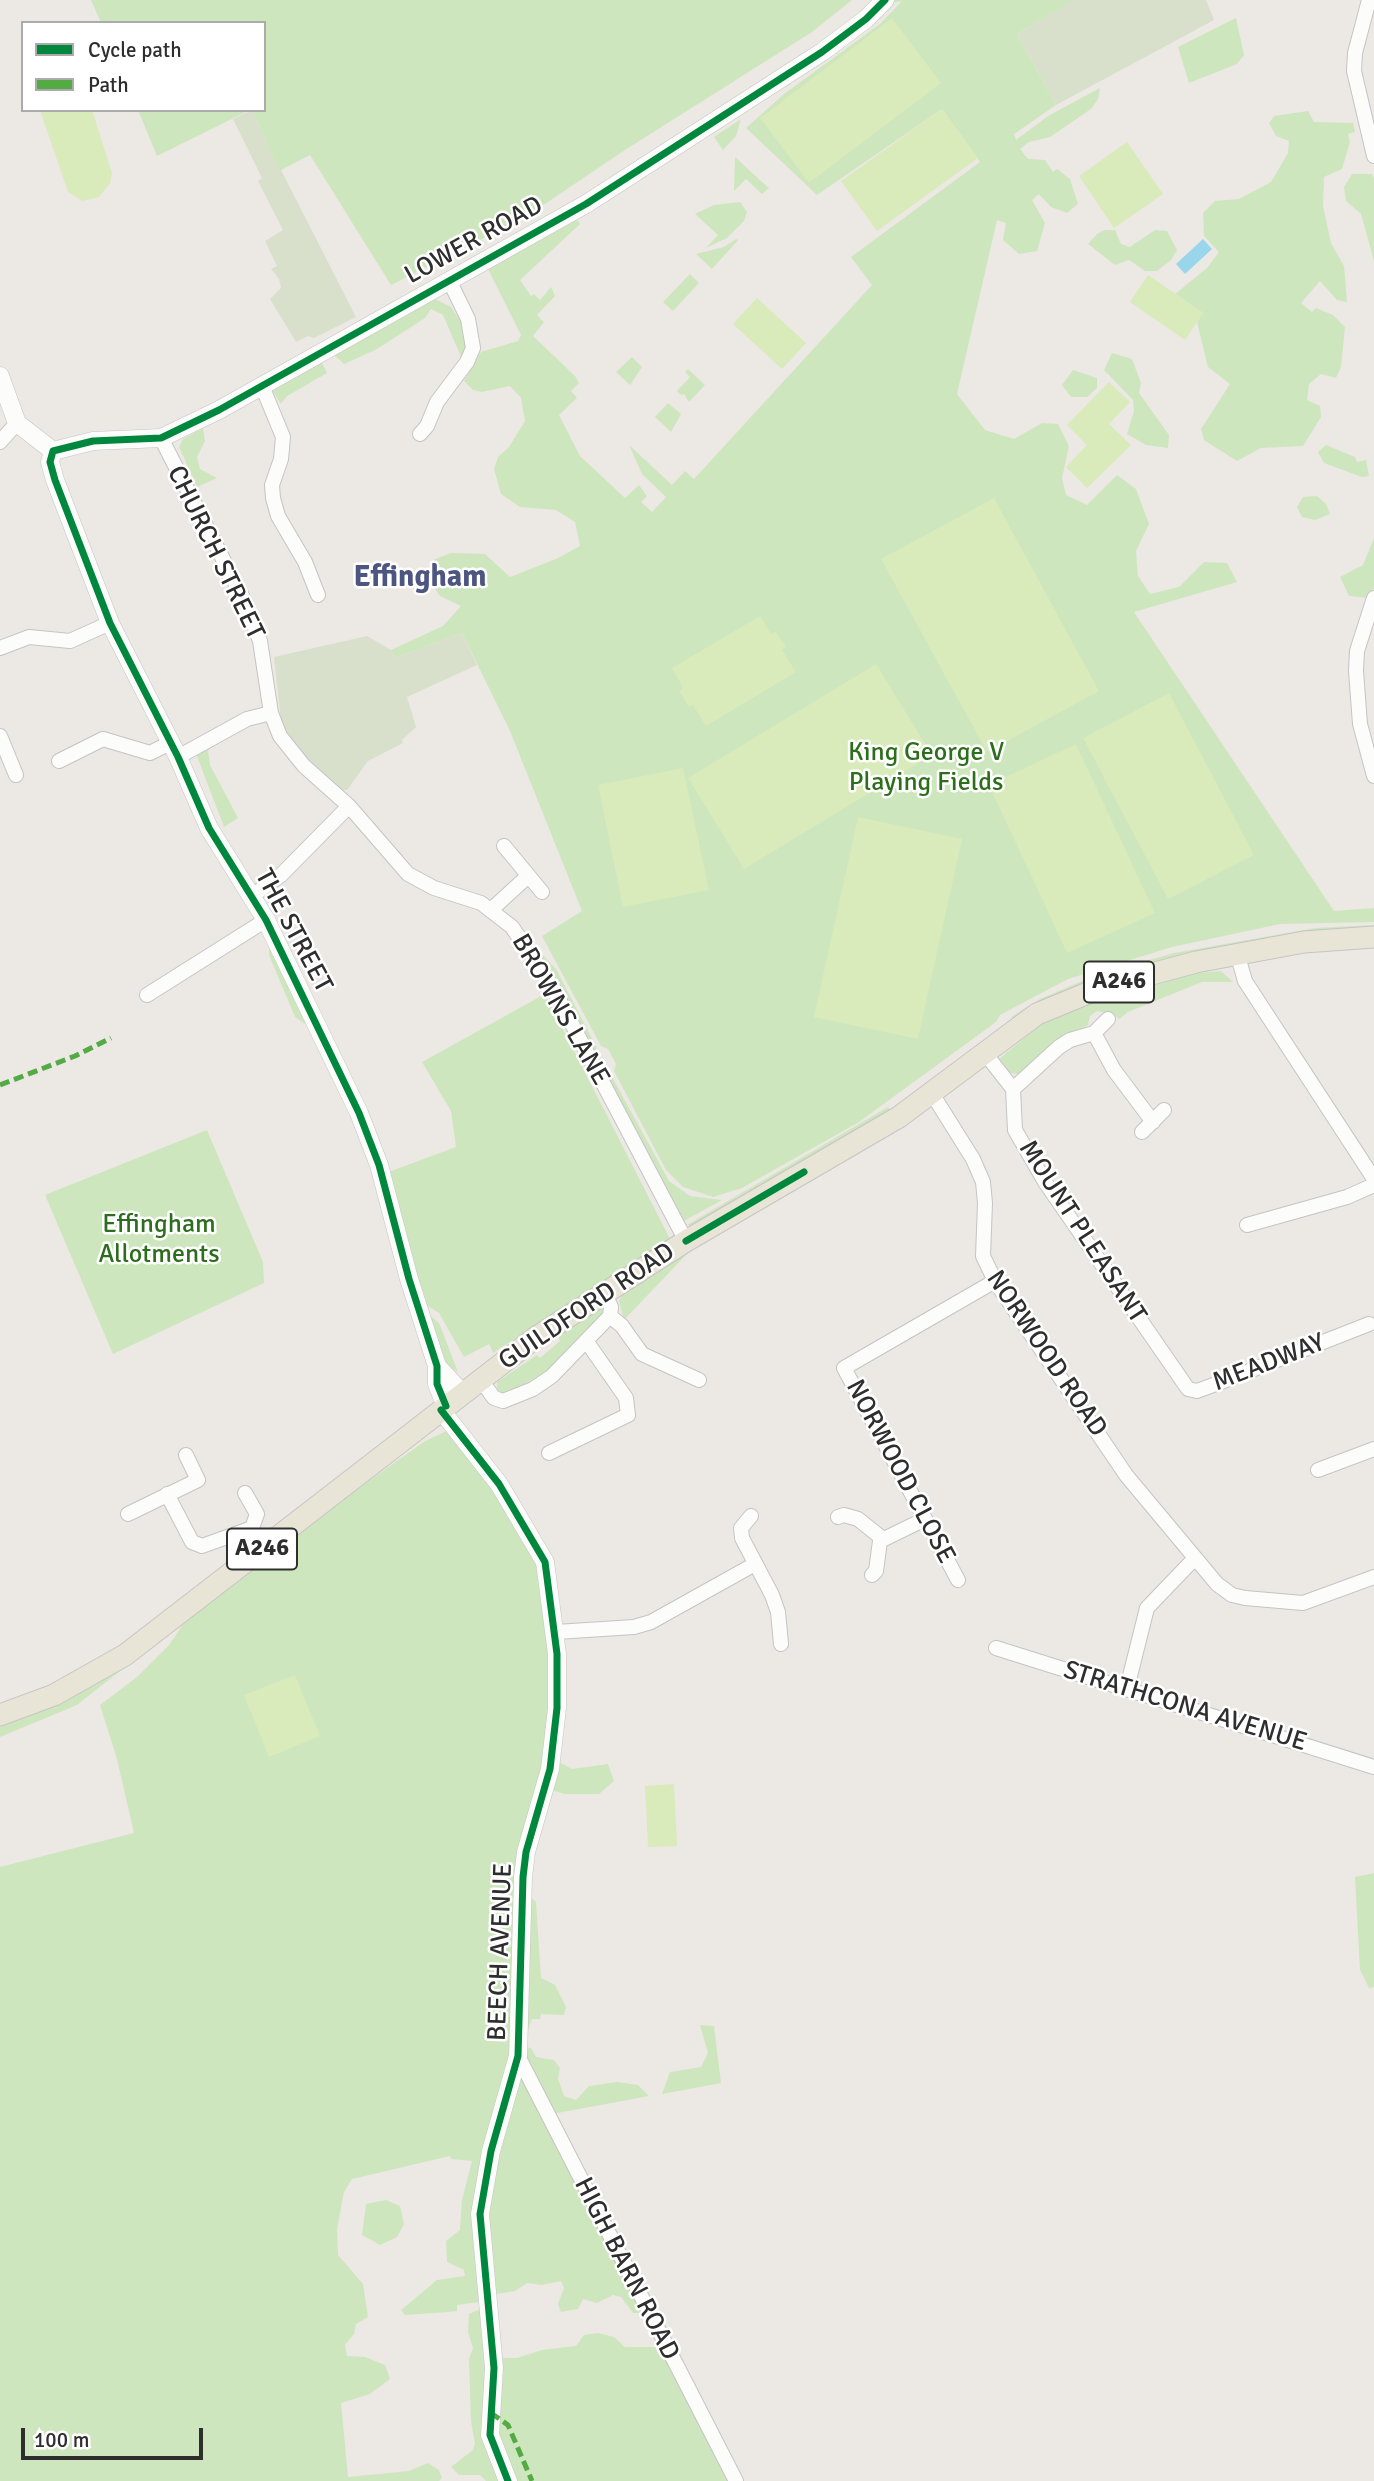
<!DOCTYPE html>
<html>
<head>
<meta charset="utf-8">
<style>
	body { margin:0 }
	#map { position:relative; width:1374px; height:2481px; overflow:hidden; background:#ece8e4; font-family:Signika,sans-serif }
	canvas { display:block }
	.legend { position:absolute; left:21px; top:21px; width:245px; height:91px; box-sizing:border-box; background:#fff; border:2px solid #ababab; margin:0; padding:9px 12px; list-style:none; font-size:21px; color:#2e2e2e }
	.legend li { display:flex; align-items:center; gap:14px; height:35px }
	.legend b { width:35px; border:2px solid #ababab }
	.scale { position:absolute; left:21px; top:2428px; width:182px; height:32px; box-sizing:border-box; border:4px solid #2e2e2e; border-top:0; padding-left:9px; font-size:21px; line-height:24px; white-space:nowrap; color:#2e2e2e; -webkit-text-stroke:5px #fff; paint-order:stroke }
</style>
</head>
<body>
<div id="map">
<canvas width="1374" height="2481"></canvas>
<ul class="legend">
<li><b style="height:9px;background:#00873e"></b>Cycle path</li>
<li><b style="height:9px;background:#54ab44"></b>Path</li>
</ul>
<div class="scale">100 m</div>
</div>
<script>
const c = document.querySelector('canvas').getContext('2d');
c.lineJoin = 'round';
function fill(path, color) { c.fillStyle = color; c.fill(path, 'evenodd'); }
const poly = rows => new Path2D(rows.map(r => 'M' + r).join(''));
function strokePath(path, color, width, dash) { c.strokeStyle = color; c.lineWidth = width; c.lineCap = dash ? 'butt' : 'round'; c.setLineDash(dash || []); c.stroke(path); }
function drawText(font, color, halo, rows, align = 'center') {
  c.font = font + ' Signika,sans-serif'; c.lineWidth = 5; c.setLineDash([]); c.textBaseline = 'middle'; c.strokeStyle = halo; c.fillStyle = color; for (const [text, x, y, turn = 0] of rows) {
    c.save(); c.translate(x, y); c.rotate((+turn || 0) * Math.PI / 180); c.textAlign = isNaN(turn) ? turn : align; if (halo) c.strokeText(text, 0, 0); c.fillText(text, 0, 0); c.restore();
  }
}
fill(poly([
	[91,0,852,0,812,32,625,150,527,216,391,285,310,155,279,171,252,110,264,110,264,23,101,23],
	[892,0,1141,0,1046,17,1017,34,1056,105,1014,134,1016,140,1048,116,1100,88,1098,99,1091,109,1050,137,1029,142,1020,149,1028,159,1045,160,1053,172,1057,169,1070,179,1078,204,1067,213,1051,207,1039,194,1032,200,1045,223,1037,251,1019,254,1003,240,1006,223,997,220,957,394,985,430,1014,439,1042,423,1058,424,1069,446,1062,478,1066,495,1087,505,1117,475,1136,489,1149,524,1136,551,1138,576,1150,594,1179,587,1204,562,1227,563,1237,582,1134,612,1334,911,1374,908,1374,922,1280,924,1172,947,1068,979,1000,1015,996,1022,859,1122,742,1188,713,1197,683,1187,666,1170,614,1071,616,1064,608,1049,601,1046,542,936,582,911,510,731,462,633,395,658,391,650,443,626,461,606,440,596,431,583,433,560,451,553,485,554,510,577,556,559,580,546,575,522,556,510,520,507,501,494,494,469,498,457,509,447,525,421,521,398,510,386,482,392,473,390,464,381,481,352,518,341,521,335,488,269,575,218,580,224,520,280,531,296,534,294,540,300,551,287,555,296,537,315,544,322,533,336,575,376,579,383,571,391,577,398,559,415,580,456,625,498,639,485,647,496,641,502,652,512,666,497,642,474,629,445,672,485,685,471,694,479,872,285,851,257,980,162,942,109,817,195,746,128,784,94,880,24,902,1,891,3],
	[1236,18,1244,55,1237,64,1189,83,1178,47],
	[138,110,250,110,157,156],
	[1308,111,1314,122,1353,123,1355,132,1348,134,1350,142,1342,169,1324,177,1323,206,1331,243,1344,266,1347,302,1337,300,1320,281,1301,303,1312,312,1316,308,1333,315,1345,327,1341,367,1336,378,1321,374,1309,384,1307,400,1320,406,1321,417,1303,446,1261,448,1237,461,1204,440,1201,429,1230,384,1208,367,1197,322,1203,313,1175,294,1207,268,1219,252,1204,236,1203,213,1215,201,1239,199,1271,182,1288,153,1289,141,1276,136,1269,123,1274,116],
	[741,119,736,136,723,150,714,137],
	[735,157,762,182,769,188,762,194,746,179,734,191],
	[1352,174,1372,174,1374,179,1374,261,1361,214,1346,201,1344,187],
	[740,202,747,212,744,221,727,238,706,248,718,235,695,214,714,205],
	[1105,230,1115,230,1121,244,1130,247,1155,230,1167,231,1177,250,1171,260,1157,271,1145,271,1129,260,1115,265,1088,244,1097,234],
	[736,239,738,240,712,269,696,254,724,247],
	[690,274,699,283,673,311,663,302],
	[431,297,451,307,465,328,466,350,462,359,443,315,431,309,425,318,377,349,344,364,333,354],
	[1112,353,1132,359,1141,383,1139,393,1169,435,1168,448,1146,445,1127,434,1134,411,1133,400,1104,370],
	[632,357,642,367,630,385,616,372],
	[321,361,327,373,287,396,281,404,272,390],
	[688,369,705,385,689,402,684,394,681,395,677,391,690,377,685,372],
	[1073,370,1097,378,1097,388,1087,397,1071,397,1062,385],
	[668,403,681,414,671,432,655,417],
	[203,428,205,441,197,457,200,469,217,478,197,487,179,447,183,439],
	[1326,445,1355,457,1357,462,1366,460,1369,476,1362,477,1324,463,1318,452],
	[1317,496,1326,504,1330,514,1315,520,1302,517,1297,507,1303,497],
	[1374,538,1374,587,1369,598,1349,596,1340,577,1363,565],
	[214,744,208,751,210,765,238,818,224,827,195,751],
	[1374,925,1374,930,1339,932,1014,1020,1011,1017,1040,999,1096,975,1174,953,1315,928],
	[269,944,306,1022,305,1024,295,1017,269,955],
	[538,950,556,969,600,1054,593,1053],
	[1216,964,1224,967,1197,973,1221,971,1233,982,1202,982,1128,1012,1119,1019,1114,1014,1097,1011,1090,1016,1088,1025,1060,1038,1022,1075,1007,1072,1002,1066,1000,1058,1050,1017,1098,997],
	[545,994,670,1239,493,1353,489,1344,464,1357,439,1313,423,1303,386,1173,456,1147,451,1111,422,1062],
	[606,1066,669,1181,690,1196,722,1200,682,1222,604,1074],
	[888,1107,892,1113,823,1155,740,1196,697,1226,687,1225],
	[207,1130,263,1262,264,1283,113,1354,45,1195],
	[680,1254,685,1256,624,1320,619,1301,624,1290],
	[598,1308,603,1309,604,1313,550,1370,511,1391,501,1393,497,1390,497,1382,537,1355,540,1358,560,1341,558,1335],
	[424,1310,439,1323,458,1372,445,1364],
	[449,1430,476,1462,540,1570,552,1670,546,1736,542,1751,547,1761,532,1815,520,2067,643,2313,633,2313,621,2297,613,2295,597,2303,583,2299,578,2309,561,2312,558,2304,564,2288,561,2281,542,2285,527,2283,515,2291,497,2294,498,2337,488,2433,507,2481,486,2481,480,2475,459,2475,451,2467,473,2450,475,2443,471,2422,469,2359,473,2348,468,2332,469,2314,480,2309,479,2302,457,2305,457,2311,448,2312,405,2315,401,2310,437,2280,465,2276,464,2270,447,2262,446,2241,460,2230,462,2200,472,2161,451,2159,450,2156,352,2179,344,2192,337,2229,338,2255,363,2284,368,2317,356,2324,354,2334,345,2345,347,2356,365,2357,385,2365,390,2379,370,2394,341,2403,348,2477,409,2471,428,2463,439,2470,442,2478,439,2481,0,2481,0,1867,134,1833,117,1759,100,1705,137,1677,169,1645,190,1614,314,1520,425,1441],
	[130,1663,77,1705,0,1737,0,1723],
	[559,1762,572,1769,608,1764,614,1781,599,1794,564,1794,552,1790],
	[1374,1873,1374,1987,1369,1988,1360,1970,1355,1877],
	[532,1898,536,1902,541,1978,555,1985,566,2007,564,2015,541,2014,540,2019,532,2019,526,2035,528,1899],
	[700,2025,714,2026,721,2083,662,2094,670,2072,701,2067,708,2053],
	[524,2047,531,2048,536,2057,554,2060,560,2068,558,2079,564,2096,576,2100,589,2086,617,2082,638,2085,649,2096,552,2114,525,2057],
	[386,2200,400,2206,404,2224,397,2237,380,2245,362,2235,366,2204],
	[598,2333,614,2337,625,2347,660,2347,728,2481,514,2481,496,2442,500,2358,517,2358,542,2350,576,2346,584,2335]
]), '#cee6be');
fill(poly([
	[1074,0,1206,0,1214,20,1056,105,1017,34],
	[252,110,279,170,281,170,356,317,314,338,308,336,296,342,270,299,281,288,279,279,271,269,277,266,265,241,283,230,258,181,262,178,233,119],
	[462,633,477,665,407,697,416,727,402,740,403,743,368,761,347,790,337,790,290,741,281,721,274,657,367,636,391,650,395,658]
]), '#d8e0cc');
fill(poly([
	[892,18,941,83,809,183,760,118],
	[942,109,978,158,877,231,841,181],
	[40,110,92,110,112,173,110,183,99,197,82,201,68,192],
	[1127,142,1163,194,1114,228,1079,176],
	[1148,275,1203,313,1185,340,1130,302],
	[757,298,806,343,782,369,733,324],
	[1109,382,1130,402,1109,424,1131,445,1087,488,1066,467,1087,445,1067,425],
	[994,498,1099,691,987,752,881,559],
	[760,616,771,634,776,632,786,647,782,650,796,672,706,726,693,705,689,707,679,691,683,688,672,668],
	[876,664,932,755,744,869,688,778],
	[1169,693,1254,855,1168,899,1083,738],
	[1076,744,1155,913,1067,953,989,785],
	[683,768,709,890,623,907,598,785],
	[858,817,962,839,918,1039,814,1017],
	[295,1675,320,1736,269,1757,244,1695],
	[674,1784,677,1846,648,1847,645,1786]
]), '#d9eabb');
fill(poly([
	[1203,239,1212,249,1185,274,1176,264]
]), '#99d6ec');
const minor = poly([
	[1369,0,1355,53,1354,71,1374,156],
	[262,386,283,437,281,459,272,485,273,498,278,516,305,562,318,595],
	[420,434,427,426,437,402,467,362,473,348,468,319,449,280],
	[161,438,246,604,260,641,271,713,280,736,304,766,349,806,408,874,434,888,481,903,512,927,553,988,686,1241],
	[0,442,17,423],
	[1374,598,1357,651,1356,671,1360,724,1374,776],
	[0,648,29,637,70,641,110,623],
	[0,736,16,775],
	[178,757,247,719,271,713],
	[59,761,103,739,150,753,170,743],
	[504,846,542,892],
	[252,896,281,875,349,806],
	[492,909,528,876],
	[1237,953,1245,981,1374,1179],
	[147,995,266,920],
	[1094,1033,1114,1070,1153,1122],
	[984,1052,1013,1089,1015,1130,1045,1182,1188,1389,1197,1391,1216,1384,1369,1324],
	[1013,1089,1059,1047,1070,1040,1094,1033,1108,1019],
	[931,1092,973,1159,983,1182,985,1203,983,1256,995,1281,1126,1475,1217,1584,1232,1595,1245,1598,1303,1603,1374,1577],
	[1142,1132,1164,1110],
	[1247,1225,1347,1197,1374,1185],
	[610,1316,622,1326,642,1354,699,1380],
	[480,1379,494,1398,503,1401,533,1389,552,1376,610,1316,611,1307,604,1292],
	[549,1453,628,1415,626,1398,587,1342],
	[1318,1470,1374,1449],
	[167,1494,192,1542,202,1546,252,1528,257,1514,245,1493],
	[128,1514,198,1480,186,1455],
	[751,1516,741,1528,742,1538,772,1595,778,1612,781,1644],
	[838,1517,844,1515,858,1519,883,1539],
	[872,1575,876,1571,880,1541,925,1519],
	[958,1580,844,1368,995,1281],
	[556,1632,634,1627,651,1622,755,1564],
	[996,1648,1374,1767],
	[1127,1688,1147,1608,1195,1558],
	[518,2056,736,2481]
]);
const tertiary = poly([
	[0,376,17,423,53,451],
	[53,451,50,462,55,480,110,623,178,757,209,828,266,920,359,1113,379,1165,409,1279,437,1366,437,1384,446,1406],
	[53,451,93,441,161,438,219,410,586,204,822,52,866,19,885,0],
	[437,1366,462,1393],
	[441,1410,499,1484,545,1562,557,1654,557,1708,550,1769,526,1852,523,1877,518,2056,491,2151,480,2214,494,2368,490,2435,508,2481]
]);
const primary = poly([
	[0,1715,54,1695,125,1655,535,1338,686,1241,899,1117,1037,1014,1100,988,1196,962,1304,942,1374,937]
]);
strokePath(minor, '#c5c4c5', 16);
strokePath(tertiary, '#c5c4c5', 19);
strokePath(primary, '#c6c5c4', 23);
strokePath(minor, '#fcfcfb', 14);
strokePath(tertiary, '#fcfcfb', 18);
strokePath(primary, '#e8e4d6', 21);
strokePath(poly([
	[0,1085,75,1056,111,1038],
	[491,2413,508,2425,532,2481]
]), '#54ab44', 5, [10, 5]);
strokePath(poly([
	[686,1241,804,1172],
	[446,1406,437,1384,437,1366,409,1279,379,1165,359,1113,266,920,209,828,178,757,110,623,55,480,50,462,53,451,93,441,161,438,219,410,586,204,822,52,866,19,885,0],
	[441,1410,499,1484,545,1562,557,1654,557,1708,550,1769,526,1852,523,1877,518,2056,491,2151,480,2214,494,2368,490,2435,508,2481]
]), '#00873e', 7);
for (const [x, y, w] of [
	[1119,982,70],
	[262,1549,70]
]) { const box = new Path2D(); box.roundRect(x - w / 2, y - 20.5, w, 41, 5); c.fillStyle = '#fff'; c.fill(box); strokePath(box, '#2e2e2e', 2); }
drawText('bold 24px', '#2e2e2e', null, [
	["A246",1119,982],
	["A246",262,1549]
]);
drawText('26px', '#2e2e2e', '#fff', [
	["LOWER ROAD",474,241,-29],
	["CHURCH STREET",215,553,64],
	["THE STREET",293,931,62],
	["BROWNS LANE",560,1010,60],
	["MOUNT PLEASANT",1082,1232,57],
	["GUILDFORD ROAD",587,1307,-34],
	["NORWOOD ROAD",1046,1354,56],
	["MEADWAY",1269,1363,-21],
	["NORWOOD CLOSE",900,1472,62],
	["STRATHCONA AVENUE",1185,1707,17],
	["BEECH AVENUE",501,1952,-88],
	["HIGH BARN ROAD",626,2269,63]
]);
drawText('26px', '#2c6e1b', '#fff', [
	["King George V",926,753],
	["Playing Fields",926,783],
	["Effingham",159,1225],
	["Allotments",159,1255]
]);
drawText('bold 30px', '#4d5680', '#fff', [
	["Effingham",420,578]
]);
</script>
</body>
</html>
